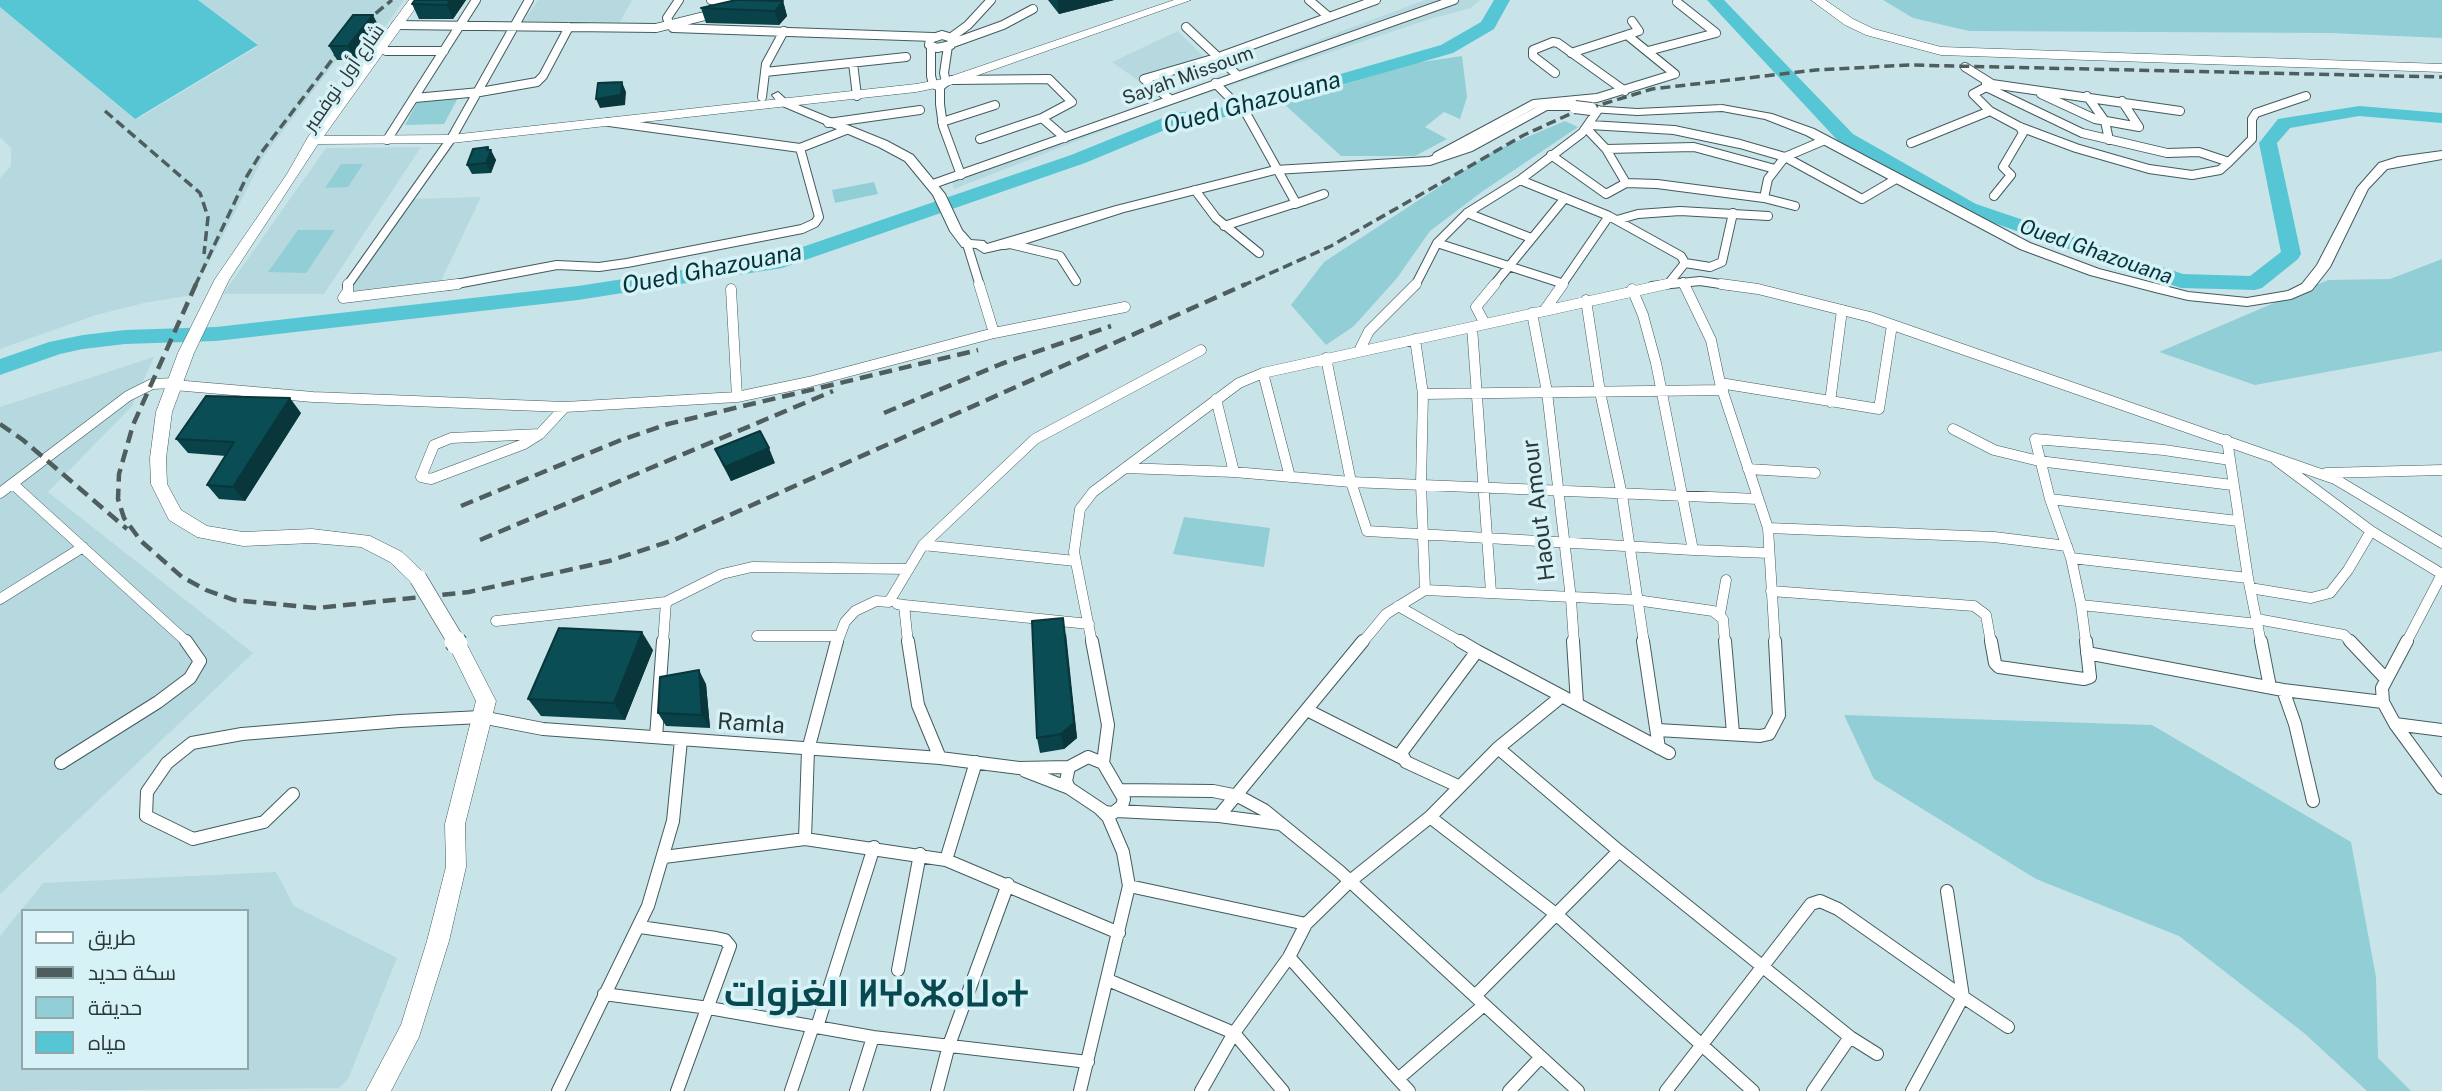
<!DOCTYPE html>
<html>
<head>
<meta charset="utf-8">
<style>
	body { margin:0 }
	#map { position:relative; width:2442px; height:1091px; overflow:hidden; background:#c9e4e8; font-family:"Public Sans",Cairo,sans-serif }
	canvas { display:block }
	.legend { position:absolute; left:21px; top:909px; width:228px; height:161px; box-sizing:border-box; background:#d6f2f6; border:2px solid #92a7aa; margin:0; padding:9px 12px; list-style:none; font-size:21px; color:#2c3738 }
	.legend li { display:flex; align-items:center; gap:14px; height:35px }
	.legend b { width:35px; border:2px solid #92a7aa }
</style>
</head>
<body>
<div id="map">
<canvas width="2442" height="1091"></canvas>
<ul class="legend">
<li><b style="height:9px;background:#fff"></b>طريق</li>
<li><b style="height:9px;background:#4e5d5e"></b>سكة حديد</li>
<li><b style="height:19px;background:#92ced6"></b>حديقة</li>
<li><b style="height:19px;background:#56c6d5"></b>مياه</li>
</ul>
</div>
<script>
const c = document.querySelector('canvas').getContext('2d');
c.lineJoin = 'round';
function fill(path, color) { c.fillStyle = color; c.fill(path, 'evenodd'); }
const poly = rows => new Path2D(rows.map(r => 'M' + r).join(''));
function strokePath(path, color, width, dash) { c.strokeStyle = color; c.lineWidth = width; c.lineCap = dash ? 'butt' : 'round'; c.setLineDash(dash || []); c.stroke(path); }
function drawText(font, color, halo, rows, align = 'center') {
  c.font = font + ' "Public Sans",Cairo,"Noto Sans Tifinagh",sans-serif'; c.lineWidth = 7; c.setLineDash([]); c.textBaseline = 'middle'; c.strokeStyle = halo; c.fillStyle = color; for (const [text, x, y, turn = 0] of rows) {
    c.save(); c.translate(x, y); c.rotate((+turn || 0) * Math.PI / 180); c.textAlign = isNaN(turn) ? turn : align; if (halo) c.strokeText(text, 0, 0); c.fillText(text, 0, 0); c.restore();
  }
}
fill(poly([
	[198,0,404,0,384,28,360,29,264,156,192,295,144,303,96,315,0,349,0,178,11,166,11,148,0,137,0,7,133,118,142,116,257,47,258,44],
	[538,0,632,0,620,22,524,21],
	[1425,0,1480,0,1471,8,1430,19,1151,112,954,189,951,178],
	[1178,31,1205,58,1140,82,1112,62],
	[421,147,324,294,223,294,326,148],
	[481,197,440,283,346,294,411,199],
	[154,357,132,406,48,492,253,653,0,894,0,407],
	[276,872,294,906,397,958,348,1079,339,1088,0,1091,0,936,43,883],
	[23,911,247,911,247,1068,23,1068]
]), '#b5d9de');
fill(poly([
	[1883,0,2442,0,2442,38,2331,33,1969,31,1913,18],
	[1462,56,1467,97,1460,119,1444,112,1425,127,1447,139,1415,156,1341,156,1283,103,1415,63],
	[459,96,444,124,405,125,418,101],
	[1565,121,1578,127,1483,191,1430,231,1397,278,1354,326,1326,345,1291,305,1324,262,1494,151],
	[341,164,363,164,348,187,325,188],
	[874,182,878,194,835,203,832,190],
	[298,230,335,230,306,273,268,272],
	[2442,259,2442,351,2255,385,2159,352,2328,280,2390,279],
	[1184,517,1270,528,1264,567,1173,554],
	[1844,715,2152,725,2351,842,2376,977,2378,1058,2411,1091,2367,1091,2304,1033,2179,936,2036,879,1874,779]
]), '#92ced6');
fill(poly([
	[0,0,198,0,258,45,135,119,0,7]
]), '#56c6d5');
fill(poly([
	[1494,0,1510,0,1494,29,1453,53,1233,116,1184,122,1085,163,782,268,578,300,216,341,125,344,83,349,60,354,0,375,0,359,49,342,83,335,125,330,216,327,578,286,779,255,1071,155,1175,113,1226,107,1441,45,1481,22,1494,0],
	[1707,0,1724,0,1853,134,1976,204,2183,274,2250,276,2281,252,2259,143,2278,119,2359,106,2442,113,2442,123,2359,116,2290,128,2277,143,2301,254,2298,259,2262,288,2255,290,2181,288,1962,212,1839,142,1707,0]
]), '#56c6d5');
const minorFar2 = poly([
	[711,0,739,6],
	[1309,0,1329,17],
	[396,25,656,28,717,13],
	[670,25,667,18,679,0],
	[1186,27,1237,75],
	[673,28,933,37],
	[942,35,952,38,951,45,937,48,929,45,930,39,942,35],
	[953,36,968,25,991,0],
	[953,43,1003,25,1033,9],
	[931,46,931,76,933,84,940,87],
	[948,46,944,73,946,82,940,87,940,104,943,126,961,175],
	[386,51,444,51],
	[1648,51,1716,33,1677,2],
	[1571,53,1639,31,1632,21],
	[853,63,857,96],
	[1965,67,1992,84,2180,111],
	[765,72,906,57],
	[1555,73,1533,56,1533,50,1553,42,1558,43,1625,91],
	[952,80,1049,79,1072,102,1042,118],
	[1986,82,1986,87,2082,133,2167,153,2199,152,2229,162],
	[1215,83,1247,115,1296,203,1224,226],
	[1992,84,1973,94,1990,111,2020,127,2076,148,2149,169,2192,175,2220,170,2229,162,2252,139,2252,119,2256,113,2306,96],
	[2041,94,2095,119,2139,127,2122,101],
	[2087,96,2105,121,2109,140],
	[762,97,766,64,784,31],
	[415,98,480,92,537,82,543,76,569,27],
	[1170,99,1144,79,1216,58,1376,0],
	[609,122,800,148,846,130],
	[942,122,995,105],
	[828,123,920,110],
	[1590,125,1674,130,1740,144,1785,157,1862,199,1896,179],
	[1587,129,1606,149,1626,183,1657,184,1764,198,1795,206],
	[980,139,1042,118,1065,138],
	[387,140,476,0],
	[1911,143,1990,111],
	[1606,149,1694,147,1775,169],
	[1551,155,1606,194,1626,183],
	[1437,156,1534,104,1597,98,1675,74,1627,35],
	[1520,180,1609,216,1681,256,1685,263,1669,283],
	[933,184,1454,0],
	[1195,190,1216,218,1259,253],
	[1994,196,2011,175,2003,167,2023,133,2020,127],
	[1764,198,1768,179,1785,157,1825,140],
	[1295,204,1324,194],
	[1467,213,1531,238],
	[1617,220,1638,214,1680,211,1768,216],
	[1437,243,1561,283],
	[967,244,980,286],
	[1004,245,1010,244,1060,256,1076,281],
	[1685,263,1710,267,1722,262,1733,213],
	[1683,282,1685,286],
	[347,286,451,139,529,0],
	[446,286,557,265,599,267,627,263,802,229,815,223,819,217,800,148],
	[1415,286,1437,243,1467,213,1520,180,1582,133,1598,110],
	[1493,286,1565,198],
	[1561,286,1609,216],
	[1652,286,1700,281,1734,286]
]);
const minorFar1 = poly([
	[1684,284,1711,340,1720,383,1768,528,1775,643],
	[1721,284,1758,289,1870,317,2335,479,2442,543],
	[731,289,737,397],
	[343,298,458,284],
	[343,298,348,291,348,284],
	[1586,300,1600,392,1622,495,1644,643],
	[1544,311,1563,284],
	[1532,313,1547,392,1571,599,1574,643],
	[1485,324,1476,307,1495,284],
	[1472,327,1491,592],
	[994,333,1125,307],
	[1359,351,1369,331,1416,284],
	[1326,358,1351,482,1367,531,1693,550,1656,363,1643,315,1632,289],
	[1263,373,1290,477],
	[1720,383,1879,409,1892,325],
	[174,385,313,397,565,407,737,397,809,382,994,333,979,284],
	[1423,394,1723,390],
	[1216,399,1234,472],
	[1830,402,1842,310],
	[1953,429,1994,450,2039,461,2232,485],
	[540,434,524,444,431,479,421,477,434,445,451,438,540,434],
	[540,434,565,407],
	[2227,440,2248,578,2261,643],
	[2276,460,2371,531,2442,574],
	[1125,468,1234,472,1351,482,1758,499],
	[1748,469,1815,473],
	[2326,473,2442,470],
	[14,485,188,643],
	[0,493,128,396,152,384,175,383],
	[2050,499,2238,521],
	[1768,528,1994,537,2067,546],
	[923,545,1075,561],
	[1693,550,1769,553],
	[2071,558,2248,578],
	[2250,588,2311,598,2330,593,2348,570,2371,531],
	[1425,590,1636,600,1713,611,1723,619,1725,643],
	[1771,591,1974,606,1986,615,1991,643],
	[0,599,83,547],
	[897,604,904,605,908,643],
	[904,605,1089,624],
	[2081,605,2071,558,2050,499,2035,439,2164,450,2230,460],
	[1398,606,1463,643],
	[1720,614,1726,580],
	[2257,619,2344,635,2352,643],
	[496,621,666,602,722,574,752,567,909,569],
	[757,636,838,636],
	[663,643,666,602],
	[837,643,845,622,855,611,876,601,889,602,923,545,1035,439,1201,350],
	[1092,643,1074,552,1080,509,1093,492,1239,383,1263,373,1667,284],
	[1362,643,1386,614,1425,590,1421,484,1423,394,1415,339],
	[2086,643,2081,605,2258,624],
	[2406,643,2442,574]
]);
const minor = poly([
	[908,641,918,705,940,758],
	[1092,641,1108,725,1103,763],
	[1573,641,1577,703],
	[1643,641,1659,748],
	[1725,641,1733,733],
	[1991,641,1995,663,1999,667,2084,679,2090,677,2086,641],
	[2261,641,2270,687],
	[2350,641,2385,678],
	[2407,641,2382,688,2383,702,2395,724,2442,788],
	[1477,651,1669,753],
	[2087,653,2283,690,2383,702],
	[2283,690,2295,724,2313,801],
	[1307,710,1404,759],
	[2395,724,2442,730],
	[1658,730,1760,736,1769,734,1779,715,1775,641],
	[656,737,663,641],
	[1498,748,1619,851],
	[1088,757,1103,763,1124,799,1122,806,1113,813,1105,812,1069,788,1066,781,1069,767,1088,757],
	[976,762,946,860,1119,933],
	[61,763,158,702,190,678,200,661,186,641],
	[1025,771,1069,788],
	[1458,786,1406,762,1401,753,1477,651,1460,641],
	[1119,790,1213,791,1238,796,1264,810,1339,871,1578,1091],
	[293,794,264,822,193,839,146,816,147,792,167,763,192,743,242,734,400,721,481,717,543,729,940,758,1019,768,1069,767],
	[1116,811,1219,816,1280,824],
	[1219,816,1363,641],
	[1430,817,1557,915,1753,1091],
	[805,839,946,860],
	[664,857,805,839,808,750,837,641],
	[1129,886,1306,924,1349,882,1430,817,1498,748,1562,696],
	[1947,891,1963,997,2008,1027],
	[640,927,716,938,725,940,730,946,677,1091],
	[1289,957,1398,1079,1484,1005],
	[898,970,920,854],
	[1108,980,1234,1033,1283,1091],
	[604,994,709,1008,873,1037,1088,1062],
	[1475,996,1619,851,1850,1037,1877,1054],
	[817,1027,874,847],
	[1398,1079,1409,1091],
	[558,1091,648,906,673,821,681,740],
	[791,1091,813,1026],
	[856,1091,873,1037],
	[937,1091,949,1045,1008,884],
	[1080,1091,1129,886,1123,852,1108,817,1100,809],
	[1201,1091,1234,1033,1289,957,1306,924],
	[1509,1091,1541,1057],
	[1666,1091,1811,904,1820,901,1838,909,1963,997,1912,1091],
	[1813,1091,1850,1037]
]);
const secondary = poly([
	[778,92,788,101,887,141,913,155,945,194,962,230,971,240,984,241,987,244,1116,206,1275,166,1429,157,1464,145,1541,105,1575,104,1581,107,1575,110,1547,110,1472,151,1430,165,1275,174,1124,212,1024,244,984,253,976,248,962,247,950,231,933,195,905,161,879,147,780,105,772,95,778,92],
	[1722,105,1772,114,1814,129,2030,243,2099,269,2188,292,2247,298,2288,291,2302,284,2317,265,2357,188,2379,163,2398,157,2442,151,2442,159,2387,169,2368,189,2330,267,2312,290,2291,299,2247,306,2188,300,2155,292,2090,275,2020,249,1806,135,1765,119,1722,111,1637,115,1591,112,1585,109,1591,106,1637,109,1722,105]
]);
const primary = poly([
	[409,0,421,0,324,136,451,135,916,84,943,79,1174,0,1191,0,950,85,916,92,451,143,318,144,229,280,194,353,172,412,166,458,167,484,181,510,207,526,243,532,312,529,370,536,402,552,424,573,427,578,424,583,418,585,412,583,390,562,361,547,312,543,243,546,197,537,169,520,151,484,150,458,156,412,178,353,215,279,287,174,308,137,409,0],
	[1811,0,1825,0,1853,19,1874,29,1941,47,2442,64,2442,72,1941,55,1866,35,1845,25,1811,0],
	[457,636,464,639,496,701,465,824,466,867,449,941,419,1037,391,1091,366,1091,401,1025,427,941,446,867,445,824,476,701,448,644,450,639,457,636]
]);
strokePath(minorFar2, '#435b5e', 10);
strokePath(minorFar1, '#435b5e', 11);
strokePath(minor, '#435b5e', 14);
strokePath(secondary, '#435b5e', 2);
strokePath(primary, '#435b5e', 1);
strokePath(minorFar2, '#fff', 8);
strokePath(minorFar1, '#fff', 10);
strokePath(minor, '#fff', 12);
fill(secondary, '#fff');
fill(primary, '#fff');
strokePath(poly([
	[105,111,200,193,208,217,204,254],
	[195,286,247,176,261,153,354,31,392,0],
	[1242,286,1331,246,1524,135,1570,114,1652,89,1816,70,1909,65,2442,77]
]), '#4e5d5e', 3.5, [10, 5]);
strokePath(poly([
	[196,284,133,425,119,474,118,499,124,518,141,541,182,577,206,590,234,600,317,608,469,592,609,561,674,540,1246,284],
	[884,413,1001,364,1111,326],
	[0,424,23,440,127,529],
	[461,506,621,440,668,424,978,350],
	[480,540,833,391]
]), '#4e5d5e', 4.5, [13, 7]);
const secondaryBridge = poly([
	[1575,107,1591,109]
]);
const primaryBridgeFar1 = poly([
	[418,578,457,643]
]);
const primaryBridge = poly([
	[455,641,457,644]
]);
strokePath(secondaryBridge, '#435b5e', 14, []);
strokePath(primaryBridgeFar1, '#435b5e', 18, []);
strokePath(primaryBridge, '#435b5e', 23, []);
strokePath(secondaryBridge, '#fff', 12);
strokePath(primaryBridgeFar1, '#fff', 17);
strokePath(primaryBridge, '#fff', 21);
fill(poly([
	[415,0,466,0,453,19,419,19,412,4],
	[1048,0,1114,0,1059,14],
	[783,1,787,16,779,25,706,23,701,8],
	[380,29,356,60,337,60,329,46],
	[488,147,496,160,491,173,472,174,467,165],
	[301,413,245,501,219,499,207,485,226,456,188,453,176,439],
	[715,449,775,463,731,481,722,464],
	[1066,633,1077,738,1064,749,1040,753,1037,738],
	[653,650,625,720,541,716,528,699],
	[706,684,710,728,666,726,658,713]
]), '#094248');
fill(poly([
	[450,0,466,0,453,19,447,5],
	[1058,0,1114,0,1059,14],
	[783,1,787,16,779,25,775,11],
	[373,15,380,29,356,60,348,46],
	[622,82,626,92,625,105,600,108,596,99],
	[488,147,490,152,491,150,496,160,491,173,486,163],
	[290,398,301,413,245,501,233,487],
	[769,448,775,463,731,481,725,467],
	[1063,618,1077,738,1064,749,1061,734],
	[642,632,653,650,625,720,614,703],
	[699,670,706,684,710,728,702,715]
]), '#08363b');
const building = poly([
	[415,0,450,0,447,5,412,4,415,0],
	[736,0,744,0,783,1,775,11,701,8,736,0],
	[353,15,373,15,348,46,329,46,353,15],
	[622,82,621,95,596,99,598,83,622,82],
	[488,147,487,150,491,150,486,163,467,165,473,149,488,147],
	[206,396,290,398,233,487,207,485,234,442,176,439,206,396],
	[760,431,769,448,725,467,715,449,760,431],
	[1063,618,1074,723,1061,734,1037,738,1032,621,1063,618],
	[559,628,642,632,614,703,528,699,559,628],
	[699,670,702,715,658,713,660,677,699,670]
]);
fill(building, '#0b4d54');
strokePath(building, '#08363b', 2);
drawText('19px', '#2c3738', '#d6f2f6', [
	["Sayah Missoum",1188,76,-20],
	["شارع أول نوفمبر",344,78,-55]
]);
drawText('italic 21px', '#00353b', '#d6f2f6', [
	["Oued Ghazouana",2096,252,19]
]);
drawText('23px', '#2c3738', '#d6f2f6', [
	["Haout Amour",1539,510,-97],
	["Ramla",751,724,4]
]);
drawText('italic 24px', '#00353b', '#d6f2f6', [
	["Oued Ghazouana",1252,103,-15],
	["Oued Ghazouana",712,269,-11]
]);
drawText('bold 37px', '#084850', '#d6f2f6', [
	["الغزوات ⵍⵖⴰⵣⴰⵡⴰⵜ",876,995]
]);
</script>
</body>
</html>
